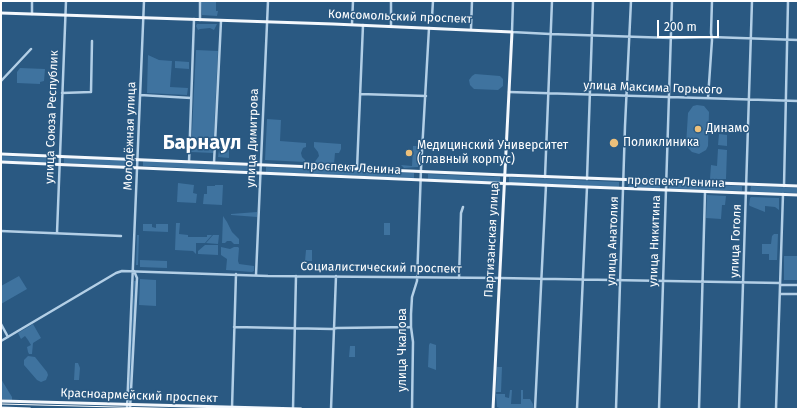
<!DOCTYPE html>
<html>
<head>
<meta charset="utf-8">
<style>
	body { margin:0 }
	#map { position:relative; width:799px; height:410px; overflow:hidden; background:#2a5982; font-family:"Fira Sans",sans-serif }
	canvas { display:block }
	.frame { position:absolute; inset:0; border:2px solid #fff; pointer-events:none }
	.scale { position:absolute; left:657px; top:20px; width:62px; height:18px; box-sizing:border-box; border:2px solid #fff; border-top:0; padding-left:5px; font-size:12px; line-height:14px; white-space:nowrap; color:#fff; -webkit-text-stroke:3px #2a5982; paint-order:stroke }
</style>
</head>
<body>
<div id="map">
<canvas width="799" height="410"></canvas>
<div class="frame"></div>
<div class="scale">200 m</div>
</div>
<script>
const c = document.querySelector('canvas').getContext('2d');
c.lineJoin = 'round';
function fill(path, color) { c.fillStyle = color; c.fill(path, 'evenodd'); }
const poly = rows => new Path2D(rows.map(r => 'M' + r).join(''));
function strokePath(path, color, width, dash) { c.strokeStyle = color; c.lineWidth = width; c.lineCap = dash ? 'butt' : 'round'; c.setLineDash(dash || []); c.stroke(path); }
function drawText(font, color, halo, rows, align = 'center') {
  c.font = font + ' "Fira Sans",sans-serif'; c.lineWidth = 3; c.setLineDash([]); c.textBaseline = 'middle'; c.strokeStyle = halo; c.fillStyle = color; for (const [text, x, y, turn = 0] of rows) {
    c.save(); c.translate(x, y); c.rotate((+turn || 0) * Math.PI / 180); c.textAlign = isNaN(turn) ? turn : align; if (halo) c.strokeText(text, 0, 0); c.fillText(text, 0, 0); c.restore();
  }
}
fill(poly([
	[201,1,216,1,216,11,218,11,217,16,202,15],
	[197,24,217,24,214,30,210,28,200,29,198,30,196,26],
	[196,50,218,51,213,153,191,152],
	[148,55,159,60,172,61,170,87,188,88,187,95,147,93],
	[175,61,189,62,189,69,175,68],
	[20,68,45,69,44,81,40,82,40,84,17,83,17,72],
	[475,74,500,76,503,79,503,86,498,90,474,89,470,85,469,80,472,76],
	[697,105,704,106,709,112,708,146,706,150,699,154,692,152,686,146,688,113,693,106],
	[267,119,281,120,280,141,306,143,306,147,303,148,301,153,302,157,305,160,305,162,265,160],
	[719,134,727,135,727,146,718,145],
	[314,142,341,144,341,149,339,153,335,153,334,164,314,163,319,156,318,152,314,147],
	[417,145,420,145,418,167,404,168,401,165,412,166,413,146,417,146],
	[718,149,727,150,726,179,710,179,711,165,717,166],
	[219,150,229,150,229,158,218,157],
	[1,156,54,158,54,163,1,161],
	[64,158,132,160,131,166,64,163],
	[143,161,254,166,254,171,143,166],
	[266,167,414,173,414,178,266,172],
	[428,174,500,177,500,182,428,179],
	[509,177,619,182,619,187,509,183],
	[629,182,660,183,660,189,628,188],
	[178,183,194,185,193,193,197,194,196,203,177,202],
	[669,184,742,186,742,191,669,189],
	[215,185,223,185,222,205,203,204,204,194,207,194,207,186,215,186],
	[751,186,798,188,798,193,750,192],
	[707,195,726,196,725,205,722,205,721,219,706,218],
	[751,197,778,198,779,198,779,210,775,207,765,206,765,212,750,206,749,205,750,198],
	[257,212,257,217,231,215,231,214],
	[223,216,227,222,232,232,239,239,239,244,234,244,231,241,227,241,225,243,222,243],
	[176,223,180,223,179,234,188,235,188,237,207,237,207,235,212,235,205,243,196,243,196,254,193,251,175,250],
	[384,223,390,223,390,235,384,235],
	[143,224,152,224,152,227,156,228,156,224,168,224,168,232,143,231],
	[774,234,778,234,777,260,769,260,769,254,762,254,762,244,771,244,772,236],
	[137,235,139,235,138,265,136,265],
	[213,235,219,235,218,244,206,243],
	[205,245,218,245,218,255,198,254,198,251],
	[221,247,230,249,234,247,238,247,239,248,238,261,239,264,254,266,254,271,252,272,226,270,227,259,221,255],
	[306,250,312,250,312,261,305,261],
	[784,256,798,256,798,280,784,280],
	[140,260,167,261,167,268,140,267],
	[19,276,27,289,1,304,1,286],
	[140,279,156,280,156,306,139,305],
	[134,281,136,281,130,399,128,399],
	[33,324,41,338,33,343,32,354,29,354,28,352,27,347,31,345,28,340,25,336,21,339,18,333],
	[430,343,436,345,436,370,428,367,429,345],
	[350,346,355,346,355,357,349,357],
	[28,356,35,357,47,372,48,375,46,380,41,382,37,380,24,365,24,360],
	[75,363,78,363,80,368,79,380,74,380],
	[497,367,502,367,501,392,496,392],
	[1,379,12,397,12,400,2,399,1,398],
	[510,390,512,390,511,404,521,404,521,390,523,390,523,399,530,399,533,404,533,409,502,409,497,407,496,394,505,394,505,397,509,398]
]), '#3f739f');
strokePath(poly([
	[513,1,512,32,550,34,671,38,711,37,798,40],
	[32,14,32,1],
	[432,17,433,1],
	[200,20,200,1],
	[352,24,353,1],
	[391,26,391,1],
	[471,29,472,1],
	[1,81,31,49],
	[509,92,798,101],
	[62,93,91,92,92,41],
	[360,94,426,96],
	[140,95,191,98],
	[708,98,712,40,711,33,712,1],
	[189,162,194,19],
	[214,163,221,21],
	[357,169,363,25],
	[545,177,552,1],
	[587,179,593,1],
	[784,186,788,1],
	[1,231,121,236],
	[57,233,66,1],
	[256,275,268,1],
	[459,278,461,213,463,207],
	[781,285,798,285],
	[780,294,798,294],
	[1,324,8,337],
	[234,327,332,329,337,328,411,327],
	[1,341,116,273,122,271,268,276,499,278,780,283],
	[232,408,236,274],
	[127,409,144,1],
	[130,409,137,278,134,271],
	[293,409,296,276],
	[331,409,336,276],
	[412,409,413,342,411,327,411,314,412,297,417,281,421,169,429,28],
	[535,409,546,185],
	[577,409,587,187],
	[616,409,625,126,631,1],
	[659,409,672,1],
	[699,409,705,192],
	[739,409,752,1],
	[776,409,783,194]
]), '#b3cfe6', 2.5);
strokePath(poly([
	[1,13,333,24,512,32,493,409],
	[1,154,505,175,798,186],
	[1,162,587,187,798,195],
	[1,401,301,409],
	[1,408,30,409]
]), '#f4f8fd', 3);
strokePath(poly([
	[1,404,191,409]
]), '#fff', 1);
for (const [x, y, r, color] of [
	[698,129,4,"#ecc07b"],
	[614,143,5,"#ecc07b"],
	[409,153,4,"#ecc07b"]
]) { const dot = new Path2D(); dot.arc(x, y, r, 0, 2 * Math.PI); c.fillStyle = color; c.fill(dot); strokePath(dot, '#2a5982', 1.5); }
drawText('12px', '#fff', '#2a5982', [
	["Комсомольский проспект",400,17,2],
	["улица Максима Горького",653,88,2],
	["улица Союза Республик",52,117,-88],
	["Молодёжная улица",130,136,-88],
	["улица Димитрова",253,138,-88],
	["проспект Ленина",352,168,3],
	["проспект Ленина",676,182,2],
	["Партизанская улица",492,240,-87],
	["улица Анатолия",613,241,-88],
	["улица Никитина",655,241,-88],
	["улица Гоголя",736,241,-88],
	["Социалистический проспект",381,268,1],
	["улица Чкалова",403,350,-90],
	["Красноармейский проспект",139,396,2]
]);
drawText('12px', '#fff', '#2a5982', [
	["Динамо",706,129],
	["Поликлиника",623,143],
	["Медицинский Университет",417,146],
	["(главный корпус)",417,160]
], 'left');
drawText('bold 20px', '#fff', '#2a5982', [
	["Барнаул",202,143]
]);
</script>
</body>
</html>
